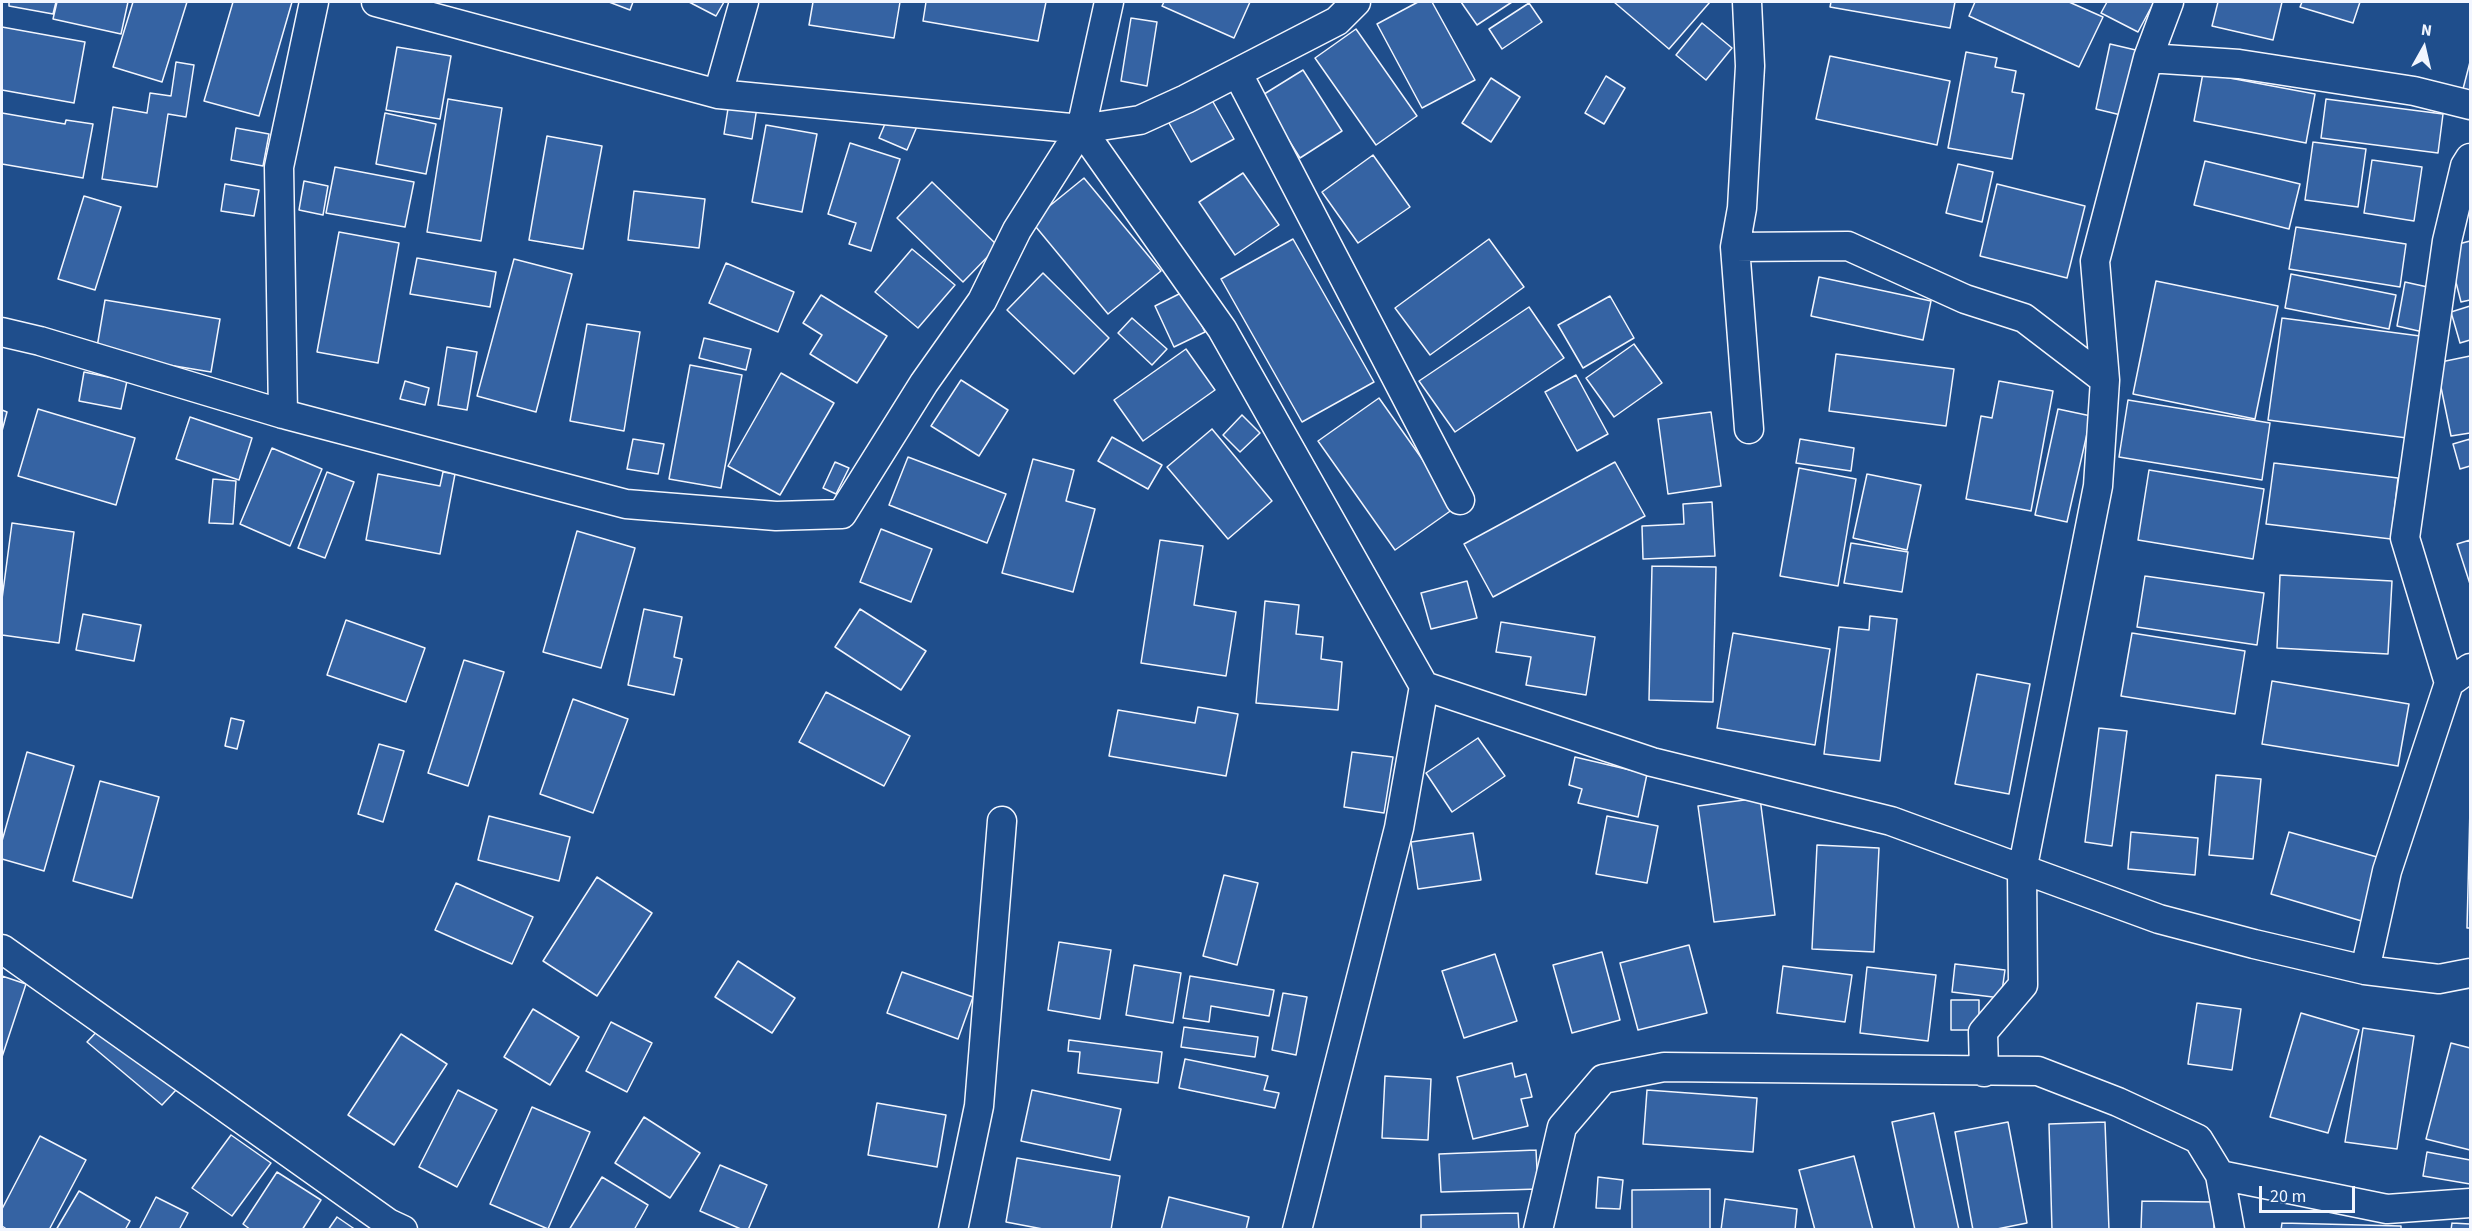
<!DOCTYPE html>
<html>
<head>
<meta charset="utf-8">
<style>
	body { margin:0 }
	#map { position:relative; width:2472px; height:1231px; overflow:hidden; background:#1f4e8c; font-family:"Source Sans 3",sans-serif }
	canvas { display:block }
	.frame { position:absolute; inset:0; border:3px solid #f2f6ff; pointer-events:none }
	.north { position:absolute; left:2394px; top:18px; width:60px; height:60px; -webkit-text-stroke:4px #1f4e8c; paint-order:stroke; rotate:8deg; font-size:16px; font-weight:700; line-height:24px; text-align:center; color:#f2f6ff }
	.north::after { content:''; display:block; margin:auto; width:21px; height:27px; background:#f2f6ff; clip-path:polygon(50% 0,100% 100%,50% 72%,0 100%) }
	.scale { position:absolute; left:2259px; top:1186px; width:96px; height:27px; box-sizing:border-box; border:3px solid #f2f6ff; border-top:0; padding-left:8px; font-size:18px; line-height:21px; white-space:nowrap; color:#f2f6ff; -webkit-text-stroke:4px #1f4e8c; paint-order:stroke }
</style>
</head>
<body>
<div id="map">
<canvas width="2472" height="1231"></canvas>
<div class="frame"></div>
<div class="north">N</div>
<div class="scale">20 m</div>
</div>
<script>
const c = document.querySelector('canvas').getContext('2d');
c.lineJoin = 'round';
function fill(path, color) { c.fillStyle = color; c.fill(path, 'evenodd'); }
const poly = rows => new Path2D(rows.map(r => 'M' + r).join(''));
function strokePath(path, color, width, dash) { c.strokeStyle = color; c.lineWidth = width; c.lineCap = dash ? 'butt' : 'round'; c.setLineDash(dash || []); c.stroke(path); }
const building = poly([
	[9,2,56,2,53,14,9,6,9,2],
	[57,2,128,2,121,34,53,19,57,2],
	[133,2,187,2,162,82,113,67,133,2],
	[233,2,292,2,259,116,204,101,233,2],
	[609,2,633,2,630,10,609,2],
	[689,2,724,2,716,16,689,2],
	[813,2,900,2,894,38,809,25,813,2],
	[926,2,1046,2,1038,41,923,21,926,2],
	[1164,2,1250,2,1234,38,1162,6,1164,2],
	[1418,2,1432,2,1475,80,1422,108,1377,24,1418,2],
	[1461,2,1512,2,1477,25,1461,2],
	[1614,2,1710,2,1669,49,1614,2],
	[1831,2,1955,2,1950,28,1830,7,1831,2],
	[1975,2,2069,2,2103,17,2079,67,1969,16,1975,2],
	[2107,2,2154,2,2138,32,2101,13,2107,2],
	[2218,2,2282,2,2273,40,2212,26,2218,2],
	[2302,2,2360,2,2353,23,2300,7,2302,2],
	[1529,3,1542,22,1502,49,1489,29,1529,3],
	[1131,18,1157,22,1147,86,1121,81,1131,18],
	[1702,23,1732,48,1706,80,1676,55,1702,23],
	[2,27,85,42,74,103,2,90,2,27],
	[1356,29,1417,116,1376,145,1315,58,1356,29],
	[2110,44,2140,51,2125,116,2096,109,2110,44],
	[397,47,451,56,440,119,386,110,397,47],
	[1966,52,1997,58,1995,67,2016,71,2012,92,2024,94,2012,159,1948,148,1966,52],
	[1830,56,1950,81,1937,145,1816,119,1830,56],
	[176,62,194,65,186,117,168,114,157,187,102,179,113,107,147,113,150,93,171,96,176,62],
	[2470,62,2470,91,2463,89,2470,62],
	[1303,70,1342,131,1300,158,1261,96,1303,70],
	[2203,73,2315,94,2306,143,2194,121,2203,73],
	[1606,76,1625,88,1604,124,1585,113,1606,76],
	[1491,78,1520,97,1491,142,1462,123,1491,78],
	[1208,93,1234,139,1191,162,1165,116,1208,93],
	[730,96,758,101,752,139,724,134,730,96],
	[448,99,502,108,481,241,427,232,448,99],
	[2326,99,2443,114,2438,153,2321,138,2326,99],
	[890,112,918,124,907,150,879,138,890,112],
	[2,113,65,124,66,120,93,124,83,178,2,164,2,113],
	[385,113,436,124,426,174,376,164,385,113],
	[766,125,817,134,802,212,752,202,766,125],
	[236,128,269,134,263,166,231,160,236,128],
	[547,136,602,146,583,249,529,240,547,136],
	[2313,142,2366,149,2358,207,2305,200,2313,142],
	[850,143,900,159,871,251,849,244,856,223,828,214,850,143],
	[1373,155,1410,207,1358,243,1322,192,1373,155],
	[2372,160,2422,167,2414,221,2364,213,2372,160],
	[2205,161,2300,184,2289,229,2194,205,2205,161],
	[1958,164,1993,172,1982,222,1946,213,1958,164],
	[335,167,414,182,405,227,326,213,335,167],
	[1243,173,1279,225,1235,255,1199,202,1243,173],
	[1084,178,1161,271,1108,314,1031,221,1084,178],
	[304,181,328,186,323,215,299,210,304,181],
	[932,182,998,246,963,282,897,218,932,182],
	[225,184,259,190,254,216,221,211,225,184],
	[1997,184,2085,206,2067,278,1980,256,1997,184],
	[634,191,705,199,699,248,628,240,634,191],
	[84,196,121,207,95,290,58,279,84,196],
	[2296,227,2406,244,2400,287,2289,269,2296,227],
	[339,232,399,243,378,363,317,352,339,232],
	[1293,239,1374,382,1302,422,1221,279,1293,239],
	[1489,239,1524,287,1430,355,1395,308,1489,239],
	[2470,241,2470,300,2461,302,2447,247,2470,241],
	[912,249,955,285,918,328,875,292,912,249],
	[417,258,496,272,490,307,410,294,417,258],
	[514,259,572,274,536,412,477,396,514,259],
	[726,263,794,292,778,332,709,303,726,263],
	[1043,273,1109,338,1074,374,1007,310,1043,273],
	[2291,274,2396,295,2389,329,2285,308,2291,274],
	[1819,277,1931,301,1923,340,1811,316,1819,277],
	[2156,281,2278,306,2255,419,2133,394,2156,281],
	[2405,282,2432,288,2423,332,2397,326,2405,282],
	[1185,291,1205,332,1174,347,1155,306,1185,291],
	[821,295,887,336,857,383,810,354,822,335,803,323,821,295],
	[1610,296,1634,338,1583,368,1558,325,1610,296],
	[105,300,220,319,211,372,96,353,105,300],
	[2470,306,2470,340,2460,343,2451,312,2470,306],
	[1529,307,1564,358,1455,432,1419,381,1529,307],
	[1132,318,1167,349,1152,365,1118,333,1132,318],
	[2282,318,2420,336,2407,438,2268,420,2282,318],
	[587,324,640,332,624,431,570,421,587,324],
	[704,338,751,349,746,370,699,358,704,338],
	[1634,344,1662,383,1614,417,1586,378,1634,344],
	[447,347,477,352,467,410,438,405,447,347],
	[1186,349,1215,390,1143,441,1114,400,1186,349],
	[1836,354,1954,369,1946,426,1829,411,1836,354],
	[2470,356,2470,433,2451,436,2436,363,2470,356],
	[690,365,742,375,721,488,669,479,690,365],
	[84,372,127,381,121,409,79,401,84,372],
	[781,373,834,403,780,495,728,466,781,373],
	[1576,375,1608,434,1577,451,1545,392,1576,375],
	[961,380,1008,410,979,456,931,426,961,380],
	[405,381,429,388,425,405,400,399,405,381],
	[1999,381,2053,391,2031,511,1966,499,1981,416,1992,418,1999,381],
	[1379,398,1456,507,1395,550,1318,441,1379,398],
	[2128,400,2270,423,2262,480,2119,457,2128,400],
	[38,409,135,438,116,505,18,476,38,409],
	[2058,409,2091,416,2067,522,2035,515,2058,409],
	[2,410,7,412,2,431,2,410],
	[1711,412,1721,486,1668,494,1658,419,1711,412],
	[1242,415,1260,433,1240,452,1223,435,1242,415],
	[190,417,252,438,239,480,176,459,190,417],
	[1212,429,1272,501,1228,539,1167,467,1212,429],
	[1112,437,1162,465,1148,489,1098,461,1112,437],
	[633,439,664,444,658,474,627,469,633,439],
	[1800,439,1854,448,1851,471,1796,463,1800,439],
	[2470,439,2470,466,2460,469,2453,444,2470,439],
	[272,448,322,469,290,546,240,524,272,448],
	[908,457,1006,494,987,543,889,505,908,457],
	[1033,459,1074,470,1066,501,1095,509,1073,592,1002,573,1033,459],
	[835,462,849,468,836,494,823,488,835,462],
	[1615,462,1645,516,1493,597,1464,544,1615,462],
	[2274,463,2398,478,2391,539,2266,524,2274,463],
	[1799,468,1856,479,1838,586,1780,576,1799,468],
	[2149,470,2264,489,2253,559,2138,540,2149,470],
	[327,472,354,482,325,558,298,548,327,472],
	[443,472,455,474,440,554,366,540,378,474,440,486,443,472],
	[1867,474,1921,485,1907,550,1853,538,1867,474],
	[213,479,236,481,233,524,209,523,213,479],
	[1712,502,1715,556,1643,559,1642,526,1684,524,1683,504,1712,502],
	[12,523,74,532,59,643,2,635,2,599,12,523],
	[881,529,932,549,911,602,860,582,881,529],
	[577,531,635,548,601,668,543,652,577,531],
	[1160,540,1203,546,1194,605,1236,612,1226,676,1141,663,1160,540],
	[2470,540,2470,584,2457,544,2470,540],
	[1851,543,1908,552,1902,592,1844,583,1851,543],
	[1652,566,1716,567,1713,702,1649,700,1652,566],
	[2280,575,2392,581,2388,654,2277,648,2280,575],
	[2145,576,2264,593,2257,645,2137,627,2145,576],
	[1467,581,1477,618,1431,629,1421,593,1467,581],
	[1265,601,1299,605,1296,634,1323,637,1321,659,1342,662,1338,710,1256,703,1265,601],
	[644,609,682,617,674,657,682,659,674,695,628,685,644,609],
	[860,609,926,651,901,690,835,647,860,609],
	[83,614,141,625,134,661,76,650,83,614],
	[1870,616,1897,619,1880,761,1824,754,1839,627,1869,630,1870,616],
	[346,620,425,648,406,702,327,675,346,620],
	[1501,622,1595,637,1586,695,1526,685,1531,657,1496,652,1501,622],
	[1733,633,1830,649,1815,745,1717,728,1733,633],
	[2132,633,2245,651,2235,714,2121,696,2132,633],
	[464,660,504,672,468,786,428,773,464,660],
	[1977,674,2030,684,2009,794,1955,784,1977,674],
	[2272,681,2409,704,2398,766,2262,744,2272,681],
	[826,692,910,736,884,786,799,742,826,692],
	[573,699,628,719,593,813,540,794,573,699],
	[1198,707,1238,714,1226,776,1109,756,1118,710,1195,723,1198,707],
	[231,718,244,721,237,749,225,746,231,718],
	[2099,728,2127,731,2112,846,2085,842,2099,728],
	[1478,738,1505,776,1452,812,1426,773,1478,738],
	[379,744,404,751,383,822,358,814,379,744],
	[27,752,74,766,44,871,2,859,2,841,27,752],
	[1352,752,1393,757,1384,813,1344,807,1352,752],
	[1575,757,1647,774,1638,817,1578,803,1582,789,1569,785,1575,757],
	[2216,775,2261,779,2253,859,2209,855,2216,775],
	[100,781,159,797,132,898,73,881,100,781],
	[1760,798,1775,915,1714,922,1698,806,1760,798],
	[2470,808,2470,928,2467,928,2470,808],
	[489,816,570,837,559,881,478,860,489,816],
	[1607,816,1658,826,1647,883,1596,874,1607,816],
	[2131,832,2198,838,2195,875,2128,869,2131,832],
	[2289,832,2384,859,2365,922,2271,894,2289,832],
	[1473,833,1481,880,1418,889,1411,842,1473,833],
	[1817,845,1879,848,1874,952,1812,949,1817,845],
	[1224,875,1258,883,1237,965,1203,956,1224,875],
	[597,877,652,913,597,996,543,961,597,877],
	[456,883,533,917,512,964,435,930,456,883],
	[1059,942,1111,950,1100,1019,1048,1010,1059,942],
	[1689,945,1707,1013,1638,1030,1620,963,1689,945],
	[1602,952,1620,1020,1572,1033,1553,965,1602,952],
	[1495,954,1517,1021,1464,1038,1442,971,1495,954],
	[738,961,795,998,772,1033,715,997,738,961],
	[1955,964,2005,970,2001,998,1952,992,1955,964],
	[1134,965,1181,973,1173,1023,1126,1015,1134,965],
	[1783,966,1852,975,1845,1022,1777,1013,1783,966],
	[1867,967,1936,975,1928,1041,1860,1033,1867,967],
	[902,972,973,997,958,1039,887,1013,902,972],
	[2,976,26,984,2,1057,2,976],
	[1190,976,1274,990,1269,1016,1211,1006,1209,1022,1183,1018,1190,976],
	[1283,993,1307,997,1296,1055,1272,1050,1283,993],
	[1951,1000,1979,1000,1979,1030,1951,1030,1951,1000],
	[2197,1003,2241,1009,2232,1070,2188,1064,2197,1003],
	[533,1009,579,1037,550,1085,504,1057,533,1009],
	[2301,1013,2359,1030,2328,1133,2270,1117,2301,1013],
	[611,1022,652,1043,627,1092,586,1071,611,1022],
	[102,1026,176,1090,162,1105,87,1042,102,1026],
	[1184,1027,1258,1037,1255,1057,1181,1047,1184,1027],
	[2363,1028,2414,1036,2397,1149,2345,1142,2363,1028],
	[401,1034,447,1064,394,1145,348,1115,401,1034],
	[1069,1040,1162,1052,1158,1083,1078,1073,1080,1052,1068,1051,1069,1040],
	[2451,1043,2470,1048,2470,1150,2426,1139,2451,1043],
	[1185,1059,1268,1076,1264,1090,1279,1093,1275,1108,1179,1088,1185,1059],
	[1512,1063,1515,1077,1526,1074,1532,1097,1521,1099,1528,1126,1473,1139,1457,1077,1512,1063],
	[1385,1076,1431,1079,1428,1140,1382,1138,1385,1076],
	[458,1090,497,1110,457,1187,419,1167,458,1090],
	[1032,1090,1121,1109,1110,1160,1021,1141,1032,1090],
	[1647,1090,1757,1098,1753,1152,1643,1144,1647,1090],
	[877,1103,946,1115,937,1167,868,1155,877,1103],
	[532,1107,590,1132,548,1229,490,1204,532,1107],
	[1934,1113,1959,1230,1915,1230,1892,1122,1934,1113],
	[644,1117,700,1153,670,1198,615,1163,644,1117],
	[2008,1122,2027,1223,1992,1230,1973,1230,1955,1132,2008,1122],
	[2105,1122,2109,1230,2052,1230,2049,1124,2105,1122],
	[231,1135,271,1163,232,1216,192,1188,231,1135],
	[40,1136,86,1160,49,1230,8,1230,2,1226,2,1209,40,1136],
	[1536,1150,1538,1189,1441,1192,1439,1154,1536,1150],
	[2427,1152,2470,1160,2470,1184,2423,1176,2427,1152],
	[1854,1156,1873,1230,1815,1230,1799,1170,1854,1156],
	[1017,1158,1120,1176,1111,1230,1048,1230,1006,1222,1017,1158],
	[720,1165,767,1185,748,1230,743,1230,700,1211,720,1165],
	[277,1172,321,1200,302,1230,251,1230,243,1224,277,1172],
	[602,1177,648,1205,634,1230,569,1230,602,1177],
	[1598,1177,1623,1180,1620,1209,1596,1208,1598,1177],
	[1710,1189,1710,1230,1632,1230,1632,1190,1710,1189],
	[79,1191,130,1221,125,1230,56,1230,79,1191],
	[156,1197,188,1213,179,1230,139,1230,156,1197],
	[1169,1197,1249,1217,1246,1230,1161,1230,1169,1197],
	[1725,1199,1797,1209,1795,1230,1721,1230,1725,1199],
	[2142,1201,2214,1202,2214,1230,2141,1230,2142,1201],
	[1518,1213,1519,1230,1421,1230,1421,1215,1518,1213],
	[337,1217,356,1230,328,1230,337,1217],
	[2282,1223,2401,1226,2401,1230,2281,1230,2282,1223],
	[2452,1223,2470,1224,2470,1230,2451,1230,2452,1223]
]);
fill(building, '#3563a3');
strokePath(building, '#f2f6ff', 1.5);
const minor = poly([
	[376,2,718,94,1081,129,1222,329,1424,686,1399,828,1297,1230],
	[1747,2,1750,66,1742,208,1735,247,1749,429],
	[2148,58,2239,64,2414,91,2470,105],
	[1238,74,1460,500],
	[718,94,744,2],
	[1081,129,1140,120,1186,99,1337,21,1356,2],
	[1735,247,1848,246,1965,299,2024,318,2105,380],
	[2,332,40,341,283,414,626,504,776,516,842,514,924,383,982,301,1017,230,1081,129,1109,2],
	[283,414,279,167,314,2],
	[2449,683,2470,668],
	[1424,686,1652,762,1891,821,2159,919,2254,944,2365,970,2439,979,2470,973],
	[2,949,388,1223,403,1230],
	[2365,970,2387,871,2449,683,2405,538,2447,241,2465,166,2470,158],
	[1984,1072,1983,1032,2023,985,2022,871,2098,486,2105,380,2095,261,2148,58,2169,2],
	[2220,1175,2387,1209,2470,1203],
	[953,1230,979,1106,1002,821],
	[1538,1230,1562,1127,1603,1079,1664,1067,2038,1071,2118,1102,2198,1139,2220,1175,2230,1230]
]);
strokePath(minor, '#f2f6ff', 31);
strokePath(minor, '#1f4e8c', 28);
</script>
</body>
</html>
